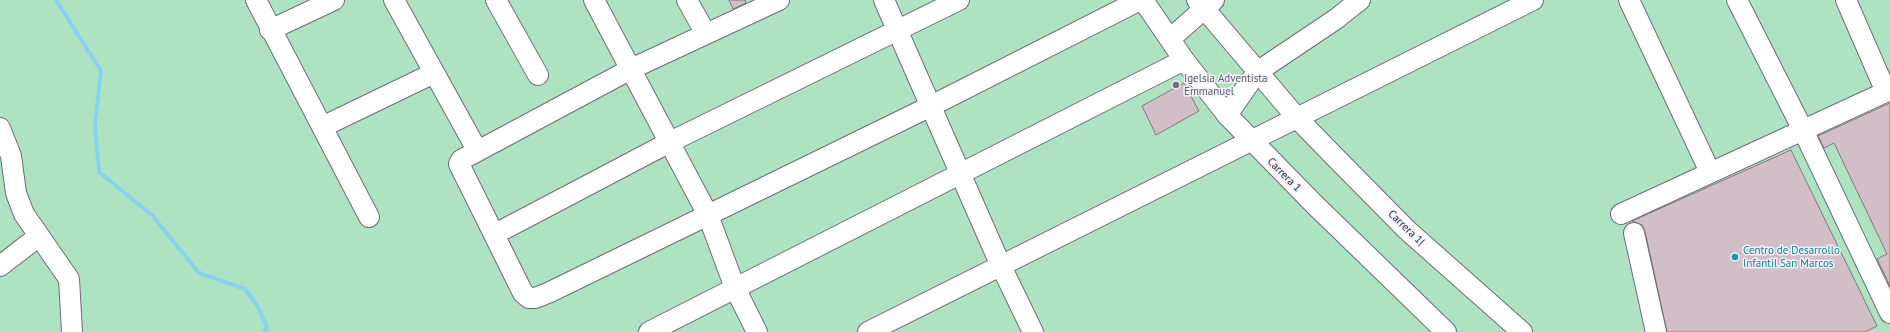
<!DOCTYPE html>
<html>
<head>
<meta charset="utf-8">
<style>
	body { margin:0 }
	canvas { display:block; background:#e8e2f4 }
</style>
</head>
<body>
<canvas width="1890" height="332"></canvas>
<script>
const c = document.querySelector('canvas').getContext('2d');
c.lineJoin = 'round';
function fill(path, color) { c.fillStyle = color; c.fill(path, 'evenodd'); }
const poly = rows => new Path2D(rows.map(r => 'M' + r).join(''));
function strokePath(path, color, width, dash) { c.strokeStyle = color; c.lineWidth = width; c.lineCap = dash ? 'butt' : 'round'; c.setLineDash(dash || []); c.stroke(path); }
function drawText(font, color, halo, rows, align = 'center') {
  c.font = font + ' "PT Sans",sans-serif'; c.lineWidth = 3; c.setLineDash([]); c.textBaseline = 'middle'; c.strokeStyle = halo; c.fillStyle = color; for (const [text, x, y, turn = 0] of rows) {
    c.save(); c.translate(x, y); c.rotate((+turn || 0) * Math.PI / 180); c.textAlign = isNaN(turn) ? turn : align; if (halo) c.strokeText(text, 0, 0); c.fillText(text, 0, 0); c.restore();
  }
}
fill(poly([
	[0,0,1890,0,1890,332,0,332]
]), '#ade3c1');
strokePath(poly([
	[56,0,101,71,95,125,99,172,152,215,199,273,245,289,258,307,267,327,264,332]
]), '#8ad1f0', 4);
const building = poly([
	[729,0,745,0,746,3,733,9,729,0],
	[1184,83,1199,111,1156,135,1142,106,1184,83],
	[1890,103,1890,286,1877,259,1887,254,1834,143,1824,148,1818,136,1890,103],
	[1791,150,1877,326,1865,332,1667,332,1645,231,1642,225,1632,221,1791,150]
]);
fill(building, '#d2bec6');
strokePath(building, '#87757c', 1);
const minor = poly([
	[256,0,369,217],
	[394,0,477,150],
	[496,0,538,75],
	[594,0,708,215,735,288,757,332],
	[687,0,706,34],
	[779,0,631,69,461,160,459,164,523,293,529,298,535,298,548,293,708,215,931,106,1140,0],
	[884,0,1001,266,1033,332],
	[1143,0,1184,60,1227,115,1315,205,1446,332],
	[1197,0,1297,118,1332,154,1407,230,1522,332],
	[1629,0,1710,172],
	[1737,0,1803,130,1890,313],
	[1846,0,1886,92],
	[270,30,334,0],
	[1170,39,1214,0],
	[1227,115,1257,72,1336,19,1360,0],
	[322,127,434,73],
	[0,128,11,156,16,193,24,214,69,279,72,332],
	[1621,214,1890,90],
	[1634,233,1656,332],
	[495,234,670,142,959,0],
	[0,266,39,236],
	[649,332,1184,60],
	[868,332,1533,0]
]);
strokePath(minor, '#706a7a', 22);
strokePath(minor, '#fff', 20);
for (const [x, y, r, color] of [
	[1176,85,4,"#6b7280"],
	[1735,257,4,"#0f9aa8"]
]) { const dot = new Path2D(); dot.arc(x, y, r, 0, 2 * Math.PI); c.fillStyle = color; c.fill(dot); strokePath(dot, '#f4f0fe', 1.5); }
drawText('11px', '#5b616d', '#f4f0fe', [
	["Igelsia Adventista",1184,79],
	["Emmanuel",1184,92]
], 'left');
drawText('11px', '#333138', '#f4f0fe', [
	["Carrera 1",1284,175,45],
	["Carrera 1|",1406,228,44]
]);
drawText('11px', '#0d838f', '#f4f0fe', [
	["Centro de Desarrollo",1743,251],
	["Infantil San Marcos",1743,264]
], 'left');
</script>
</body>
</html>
